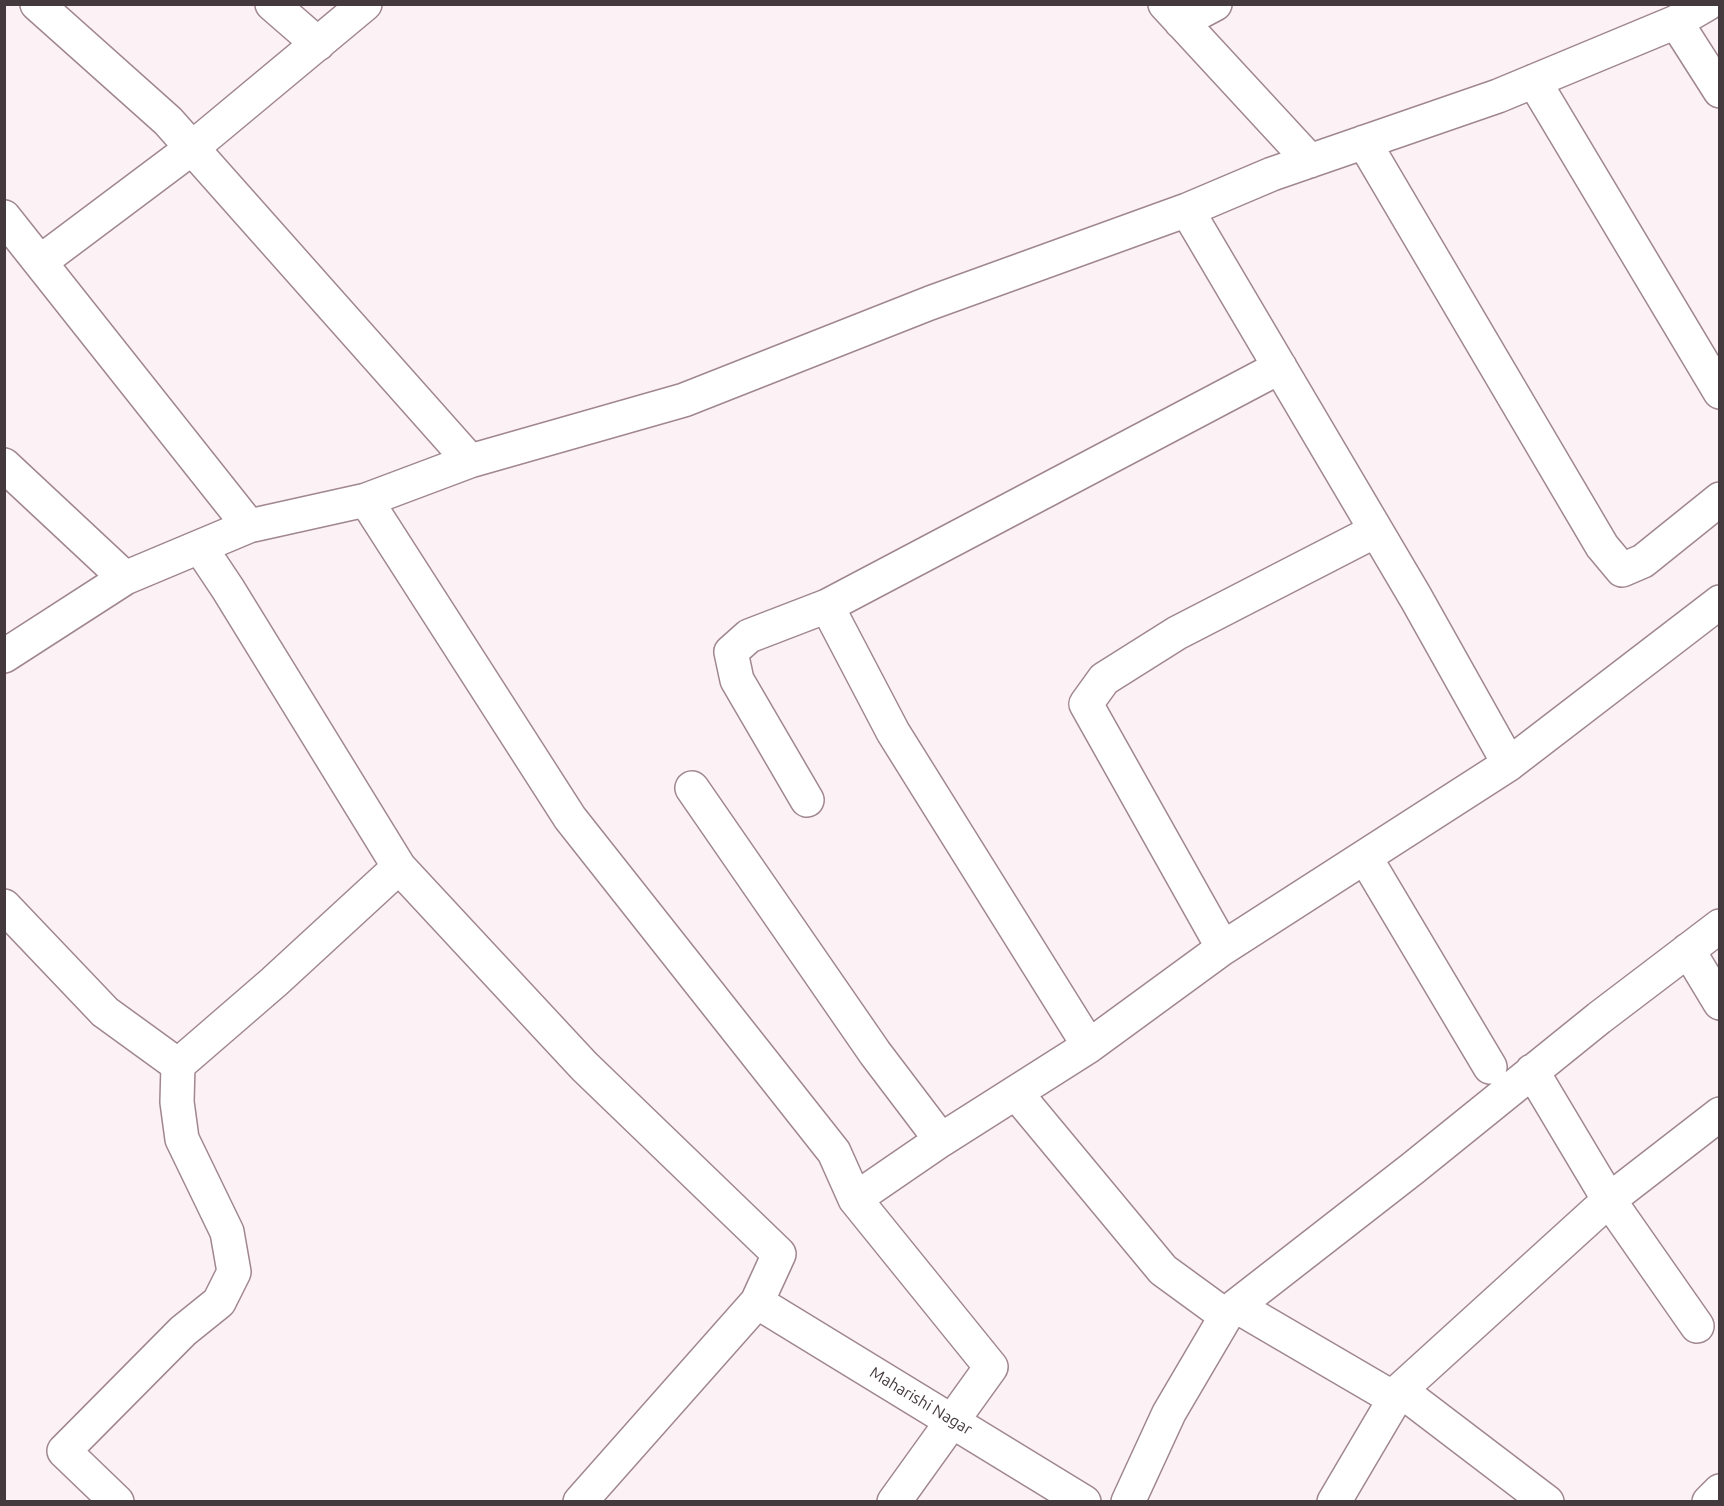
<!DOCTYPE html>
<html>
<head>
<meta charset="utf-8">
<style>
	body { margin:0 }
	#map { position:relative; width:1724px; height:1506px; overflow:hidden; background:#fcf1f4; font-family:Ubuntu,sans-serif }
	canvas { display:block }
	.frame { position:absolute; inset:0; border:6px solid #44393c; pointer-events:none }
</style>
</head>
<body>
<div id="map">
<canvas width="1724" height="1506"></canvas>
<div class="frame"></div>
</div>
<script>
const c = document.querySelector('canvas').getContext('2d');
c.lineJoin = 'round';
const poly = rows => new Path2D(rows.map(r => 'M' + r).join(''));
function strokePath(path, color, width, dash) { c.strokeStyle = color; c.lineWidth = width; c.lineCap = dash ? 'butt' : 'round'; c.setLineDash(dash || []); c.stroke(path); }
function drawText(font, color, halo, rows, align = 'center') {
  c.font = font + ' Ubuntu,sans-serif'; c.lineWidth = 6; c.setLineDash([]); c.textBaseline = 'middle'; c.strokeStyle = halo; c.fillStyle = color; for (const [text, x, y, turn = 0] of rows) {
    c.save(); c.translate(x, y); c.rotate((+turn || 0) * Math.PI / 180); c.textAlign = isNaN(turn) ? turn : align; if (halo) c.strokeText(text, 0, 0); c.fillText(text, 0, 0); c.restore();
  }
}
const street = poly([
	[37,4,168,121,470,461],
	[272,4,318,44],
	[1165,4,1310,161],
	[1181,22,1215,4],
	[1676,22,1720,91],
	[1534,81,1720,392],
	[1364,142,1602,546,1622,570,1643,561,1720,499],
	[1187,210,1416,598,1509,764],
	[4,217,249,526],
	[40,262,192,148,365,4],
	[4,465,125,578],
	[366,500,570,818,834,1152,855,1199,991,1367,894,1502],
	[200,547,228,589,399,867,584,1066,779,1254,757,1302,580,1502],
	[4,656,125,578,249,526,366,500,470,461,684,400,930,303,1187,210,1272,174,1498,96,1676,22,1707,4],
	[692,788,875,1053,941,1140],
	[807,800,737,680,731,652,749,636,827,606],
	[1365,857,1490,1067],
	[4,906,105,1012,178,1065,274,982,399,867],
	[1223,948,1086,704,1104,679,1177,633,1375,531],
	[1688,950,1720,1003],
	[1089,1046,893,732,827,606,1280,367],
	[1532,1071,1609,1200,1697,1326],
	[1016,1093,1163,1270,1226,1316],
	[855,1199,941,1140,1089,1046,1223,948,1509,764,1720,602],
	[757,1302,1084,1502],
	[1236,1306,1395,1399],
	[1400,1390,1547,1502],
	[117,1502,64,1451,183,1331,219,1302,234,1272,227,1232,182,1139,177,1102,178,1065],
	[1128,1502,1169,1413,1226,1316,1236,1306,1412,1169,1599,1018,1720,926],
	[1334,1502,1400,1390,1609,1200,1720,1114],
	[1709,1502,1720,1491]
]);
strokePath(street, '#a0878e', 36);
strokePath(street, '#fff', 33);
drawText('16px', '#44393c', '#fff', [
	["Maharishi Nagar",921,1401,31]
]);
</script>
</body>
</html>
